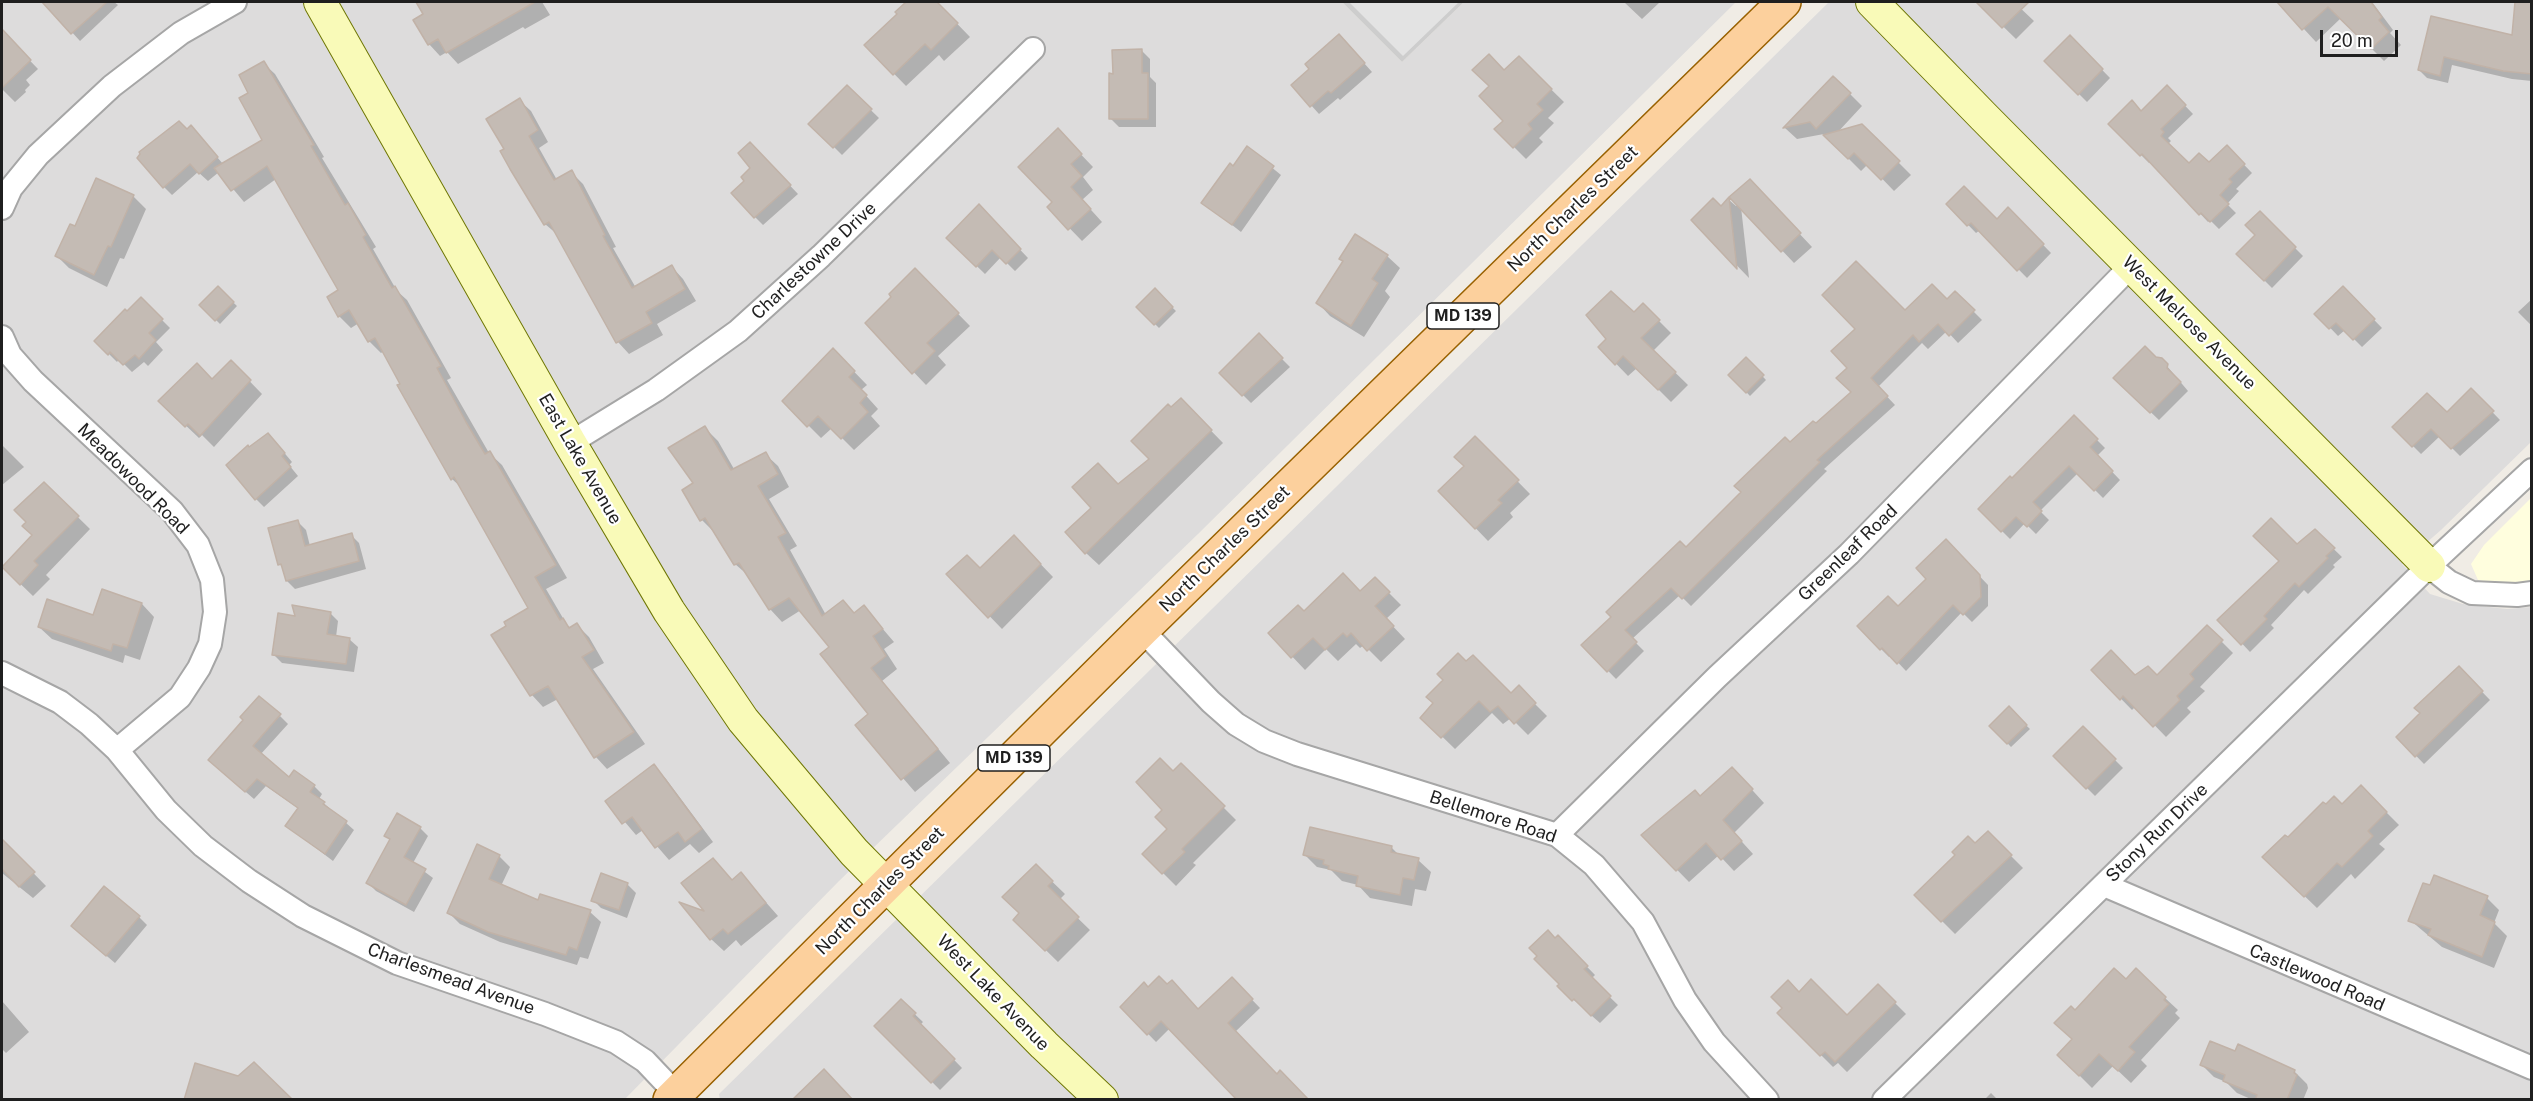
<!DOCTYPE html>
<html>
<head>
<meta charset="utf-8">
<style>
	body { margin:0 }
	#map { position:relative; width:2533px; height:1101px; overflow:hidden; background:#f0ece5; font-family:"Public Sans",sans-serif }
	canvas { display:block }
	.frame { position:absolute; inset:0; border:3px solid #1f1f1f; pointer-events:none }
	.scale { position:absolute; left:2320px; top:30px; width:78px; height:27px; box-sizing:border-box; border:3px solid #1f1f1f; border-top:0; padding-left:8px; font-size:18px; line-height:21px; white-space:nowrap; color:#1f1f1f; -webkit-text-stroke:4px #fff; paint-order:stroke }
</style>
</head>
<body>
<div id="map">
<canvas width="2533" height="1101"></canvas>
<div class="frame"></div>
<div class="scale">20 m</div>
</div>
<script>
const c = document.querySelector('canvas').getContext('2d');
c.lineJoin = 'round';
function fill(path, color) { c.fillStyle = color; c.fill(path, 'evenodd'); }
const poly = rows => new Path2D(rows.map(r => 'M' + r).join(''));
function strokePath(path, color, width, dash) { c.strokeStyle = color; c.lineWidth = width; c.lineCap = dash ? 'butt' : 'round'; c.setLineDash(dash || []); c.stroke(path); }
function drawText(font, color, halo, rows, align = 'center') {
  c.font = font + ' "Public Sans",sans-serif'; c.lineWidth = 4.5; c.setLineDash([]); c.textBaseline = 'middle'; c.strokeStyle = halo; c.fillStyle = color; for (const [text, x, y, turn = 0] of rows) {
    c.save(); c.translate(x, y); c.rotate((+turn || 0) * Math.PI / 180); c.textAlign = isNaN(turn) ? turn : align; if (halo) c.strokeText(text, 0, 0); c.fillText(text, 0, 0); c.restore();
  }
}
fill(poly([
	[2,2,1342,2,1402,62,1464,2,1736,2,1198,534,839,881,625,1099,2,1100],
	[1829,2,2531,2,2531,442,2441,530,2402,564,2430,594,2463,604,2507,609,2531,607,2531,1099,720,1100,719,1094]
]), '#dddcdc');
fill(poly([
	[2531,498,2531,582,2506,586,2478,580,2471,564,2484,545]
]), '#fffede');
fill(poly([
	[1342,2,1464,2,1402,62]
]), '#cdcdcd');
fill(poly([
	[1349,2,1459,2,1403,56]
]), '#e3e3e3');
fill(poly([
	[58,2,114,2,118,5,80,41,50,8],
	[418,2,542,2,550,15,525,29,523,27,458,64,447,52,440,56,429,44,425,15],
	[908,2,936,2,970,37,944,61,939,55,906,86,866,45,899,14,897,12],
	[1624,2,1660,2,1642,19],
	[1978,2,2018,2,2016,4,2034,21,2016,39],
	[2279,2,2372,2,2393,30,2390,33,2401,45,2384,61,2341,18,2316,42],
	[2432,18,2513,36,2532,22,2532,81,2512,79,2452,65,2448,83,2427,78,2419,70],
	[2070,37,2110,78,2087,102,2046,61],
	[8,38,38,69,26,80,30,85,25,90,26,92,15,102,2,89,2,45],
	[1347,44,1372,72,1340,100,1338,98,1319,114,1293,85],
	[1142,51,1150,59,1150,77,1156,83,1156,127,1119,127,1111,119,1114,75],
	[1519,58,1564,102,1548,118,1554,123,1539,138,1543,142,1526,159,1496,129,1505,121,1504,72],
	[263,63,275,74,324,157,322,158,376,247,373,249,397,291,407,300,451,378,447,380,489,453,502,465,567,578,546,589,567,625,571,628,577,625,589,637,604,663,593,669,645,744,607,769,596,757,558,699,543,707,532,695,493,635,530,609,463,489,452,479,384,351,381,353,369,341,359,323,351,328,339,316,340,291,276,179,244,202,219,172,208,181,198,172,172,195,164,187,187,131,199,136,223,164,264,140,250,93],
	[1834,78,1862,106,1837,133,1862,126,1911,175,1894,191,1868,164,1861,171,1824,134,1797,139,1785,128],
	[847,87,879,118,842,155,811,124],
	[2167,87,2193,114,2168,138,2171,141,2168,144,2189,165,2209,165,2227,147,2252,173,2236,189,2239,191,2227,204,2236,213,2219,229,2210,220,2208,222,2151,161,2149,163,2110,124,2142,112],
	[519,100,531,111,548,142,539,148,557,180,571,172,583,184,616,247,613,248,636,288,672,267,683,279,696,301,657,324,663,335,629,354,618,342,558,235,545,224,502,152,506,150],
	[1070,143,1093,167,1083,177,1093,190,1082,200,1102,222,1082,241,1049,207,1054,202],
	[1248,148,1281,175,1241,232,1203,202],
	[758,152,798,194,763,225,755,217,746,181],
	[97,180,133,196,146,209,124,259,120,258,107,287,69,268,57,256,76,228],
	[1762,194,1812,247,1794,263,1741,207,1749,278,1693,220,1721,208,1729,200,1736,206],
	[1948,204,1997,221,2008,209,2051,253,2027,278,1980,230,1976,233],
	[2260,213,2303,256,2272,288,2238,254,2257,235],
	[987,215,1028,258,1015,271,1001,257,985,274,948,238],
	[1387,256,1400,268,1385,291,1390,297,1364,337,1330,316,1318,303,1344,262,1341,259],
	[915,270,970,326,938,356,946,365,926,385,867,323],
	[218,288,237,306,220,324,201,305],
	[2343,288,2382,328,2362,347,2345,330,2338,336,2317,314],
	[1155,291,1176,311,1159,328,1138,307],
	[1955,293,1982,320,1958,343,1947,331,1928,349,1922,343,1878,387,1895,405,1824,469,1827,471,1691,606,1680,595,1632,639,1644,651,1616,679,1583,645,1686,549,1790,444,1853,393,1905,312,1947,301],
	[141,299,170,328,156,342,163,350,148,366,144,362,132,372,119,359,117,362,96,341],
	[2532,299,2532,326,2518,312],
	[1643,305,1671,333,1653,351,1688,385,1671,402,1637,368,1628,376,1600,347],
	[1259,336,1290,367,1251,403,1221,373],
	[833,350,867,385,861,390,878,409,871,416,880,426,854,450,832,428,821,438,784,401],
	[2155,358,2161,359,2188,391,2159,420,2115,378],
	[1746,359,1766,380,1750,396,1730,375],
	[231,362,262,394,214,447,202,435,199,438,160,401,212,381],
	[2471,390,2500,420,2460,456,2440,436,2421,454,2394,427,2446,414],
	[1181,400,1223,443,1099,565,1086,553,1118,486,1151,459,1171,409],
	[2074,417,2105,448,2097,456,2120,480,2103,498,2078,473,2040,511,2049,520,2036,534,2025,523,2010,539,1980,509],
	[705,428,718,441,734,469,765,454,778,466,789,487,769,499,797,546,790,550,826,615,843,602,855,614,864,607,894,642,884,649,897,669,882,681,950,763,915,792,857,725,870,714,831,647,801,610,782,622,770,609,749,576,735,564,714,532,702,520,695,483],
	[1475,438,1530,494,1510,513,1513,517,1488,541,1440,491,1466,466],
	[276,443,292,462,289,465,298,476,264,507,256,499],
	[2,445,24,467,2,485],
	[44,484,90,529,46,575,50,579,33,596,3,567,34,535],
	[298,522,306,530,310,546,351,535,359,543,366,569,295,589,287,581,284,568,279,564],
	[2315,531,2342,557,2333,565,2335,567,2308,594,2304,590,2271,625,2274,628,2250,652,2220,620,2297,546],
	[1946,541,1988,585,1988,606,1972,622,1962,612,1906,671,1891,655,1889,657,1859,627,1898,608,1928,579],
	[1026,549,1053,577,1002,629,949,574,980,570],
	[1375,579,1401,605,1386,619,1405,639,1381,662,1364,645,1360,648,1356,644,1338,661,1326,649,1305,670,1270,633,1304,613,1361,593],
	[103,591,142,604,154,617,140,660,125,655,123,663,52,639,39,627,94,617],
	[330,613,338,621,336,637,349,639,358,647,354,672,282,663,274,655,297,617],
	[2207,627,2233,653,2200,687,2205,691,2187,708,2191,712,2166,737,2136,706,2132,710,2093,670,2135,677,2157,677],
	[2459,668,2490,700,2424,764,2398,737,2422,713],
	[1519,688,1547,716,1528,735,1511,718,1503,724,1492,713,1455,749,1422,717,1435,704,1511,695],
	[2009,709,2030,729,2011,747,1991,726],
	[280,716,288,724,260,755,289,779,314,786,322,794,319,799,354,830,333,861,287,826,299,809,266,786,254,799,218,768],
	[2083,728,2123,768,2095,796,2055,756],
	[1181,765,1236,820,1193,863,1196,865,1176,886,1144,854,1169,829,1164,810,1173,774],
	[654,766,666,779,713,842,699,853,690,844,669,860,643,830,636,835,607,801],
	[1744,781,1764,803,1734,833,1753,854,1734,871,1719,855,1689,882,1644,836,1701,798],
	[2361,787,2399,825,2379,844,2385,849,2355,879,2351,874,2317,908,2264,857,2326,806,2342,806],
	[420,828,428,836,413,863,433,878,414,912,376,891,368,883,391,840,386,835],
	[1988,833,2023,868,1955,934,1916,895],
	[2,841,46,886,33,898,2,873],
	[1392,848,1399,855,1418,860,1431,872,1426,891,1415,889,1412,906,1370,898,1358,885,1342,881,1331,870,1317,867,1305,855],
	[499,856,510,867,501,886,539,902,590,912,601,922,588,959,580,957,577,965,500,942,460,924,449,913],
	[1036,866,1065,894,1059,900,1090,930,1058,962,1015,920,1021,913],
	[741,874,778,916,741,946,736,940,724,951,711,939,709,914,733,881],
	[602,875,628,885,636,893,627,918,601,908,593,900],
	[2487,898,2499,910,2494,923,2507,936,2494,968,2442,947,2410,920],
	[139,917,147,925,115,963,81,934],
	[1558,937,1595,975,1591,979,1618,1005,1600,1023,1567,994,1561,984,1555,939],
	[1232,979,1260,1008,1235,1032,1170,1028,1156,1042,1122,1007,1148,989,1198,1011],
	[1878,986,1906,1014,1847,1072,1838,1063,1833,1067,1779,1013,1799,994,1847,1017],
	[2165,998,2178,1010,2175,1013,2180,1018,2141,1060,2147,1066,2131,1083,2113,1066,2092,1088,2059,1055,2073,1040,2075,1012],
	[2,1001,29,1032,6,1053,2,1049],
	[901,1001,923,1022,920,1025,962,1068,940,1090,877,1026],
	[2202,1065,2294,1071,2307,1084,2308,1088,2303,1100,2253,1100,2237,1093,2226,1082,2214,1077],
	[1991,1093,1998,1100,1984,1100]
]), '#0003');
const building = poly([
	[42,2,107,2,71,34,42,2],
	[416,2,535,2,446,53,438,39,428,45,413,20,423,14,416,2],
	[906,2,937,2,958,23,931,50,925,44,893,75,864,45,897,14,895,12,906,2],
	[1976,2,2029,2,2002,28,1976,2],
	[2277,2,2371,2,2382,17,2379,20,2389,32,2371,49,2328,7,2302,30,2277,2],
	[2515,2,2532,2,2532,74,2503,71,2444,57,2440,76,2418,70,2431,16,2512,35,2515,2],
	[2,29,31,60,2,88,2,29],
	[1339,34,1365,63,1331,93,1328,91,1310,107,1291,85,1309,69,1305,64,1339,34],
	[2070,35,2103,69,2078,95,2044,61,2070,35],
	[1142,49,1142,73,1148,73,1148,119,1109,119,1109,73,1113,74,1112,50,1142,49],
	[1489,54,1504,70,1519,56,1552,89,1537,104,1543,110,1528,124,1532,129,1513,148,1494,129,1503,121,1479,96,1489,86,1472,70,1489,54],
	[264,61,314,145,311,146,345,205,348,203,366,235,363,237,392,288,395,286,422,333,441,366,437,368,466,422,485,454,490,451,556,565,535,577,560,620,563,618,569,628,577,623,594,650,582,657,634,732,594,758,548,686,530,696,491,635,506,626,504,622,528,608,454,477,451,480,397,385,400,384,375,338,368,342,349,310,338,317,327,297,338,290,267,166,231,191,214,168,262,140,239,98,248,93,239,75,264,61],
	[1833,76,1851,93,1816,129,1810,122,1783,128,1833,76],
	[847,85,872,109,833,148,808,124,847,85],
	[2167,85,2186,105,2161,129,2164,132,2161,136,2189,163,2199,153,2209,162,2227,145,2245,164,2229,179,2232,182,2220,195,2229,204,2210,222,2201,213,2199,215,2142,154,2140,156,2108,124,2132,100,2141,111,2167,85],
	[520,98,538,130,529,136,554,180,572,170,605,235,603,236,632,288,672,265,685,289,646,312,652,323,616,343,549,222,544,225,510,169,500,151,504,149,486,119,520,98],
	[179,121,187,129,191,125,218,157,199,174,190,164,163,188,137,158,140,154,139,152,179,121],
	[1862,124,1900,161,1881,180,1854,153,1848,159,1823,135,1862,124],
	[1058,128,1082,154,1071,164,1082,176,1071,187,1091,209,1068,230,1047,207,1052,202,1018,167,1058,128],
	[750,142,791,185,754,218,731,193,744,181,741,177,750,168,738,153,750,142],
	[1247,146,1274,166,1232,225,1201,203,1230,163,1233,166,1247,146],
	[96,178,134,195,111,247,108,246,94,275,55,256,70,224,75,226,96,178],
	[1750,179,1801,233,1781,252,1729,197,1750,179],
	[1964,186,1997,219,2008,207,2044,244,2017,271,1971,223,1967,226,1946,204,1964,186],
	[1729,197,1737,269,1691,220,1713,198,1721,206,1729,197],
	[979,204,1021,249,1006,264,992,250,976,267,946,238,979,204],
	[2260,211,2296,247,2264,281,2236,254,2255,235,2245,225,2260,211],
	[1355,234,1388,255,1372,279,1378,283,1351,326,1316,303,1343,261,1339,259,1355,234],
	[1856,261,1905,310,1932,284,1947,299,1955,291,1975,310,1949,336,1938,324,1919,342,1913,335,1871,378,1888,396,1817,460,1820,462,1682,599,1671,588,1625,630,1637,642,1607,672,1581,645,1611,617,1606,612,1680,541,1686,547,1741,492,1734,486,1785,437,1790,442,1813,421,1816,423,1851,392,1836,378,1847,368,1831,351,1855,329,1822,295,1856,261],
	[915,268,959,313,927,343,935,351,912,374,865,323,891,297,889,294,915,268],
	[218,286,234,302,215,321,199,305,218,286],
	[2343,286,2375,319,2353,340,2336,323,2329,329,2314,314,2343,286],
	[1155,288,1173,307,1154,325,1136,307,1155,288],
	[1611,291,1634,312,1643,303,1660,320,1641,338,1676,372,1658,390,1623,356,1615,365,1598,347,1606,339,1586,315,1611,291],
	[141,297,163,319,149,333,156,340,139,359,135,355,123,365,110,352,108,355,94,341,125,309,127,311,141,297],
	[1259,333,1283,358,1242,396,1219,373,1259,333],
	[2145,346,2156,357,2162,358,2168,364,2167,368,2181,382,2150,413,2113,378,2145,346],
	[833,348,855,371,849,377,867,395,860,403,868,412,841,439,818,416,807,427,782,401,833,348],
	[1746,357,1764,375,1746,393,1728,375,1746,357],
	[231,360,251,380,200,436,188,424,185,427,158,401,197,363,212,379,231,360],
	[2471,388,2494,411,2451,449,2431,429,2412,447,2392,427,2427,393,2447,412,2471,388],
	[1181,398,1212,430,1085,554,1065,532,1091,508,1072,487,1098,463,1118,484,1149,459,1131,441,1168,404,1171,407,1181,398],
	[2074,415,2098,439,2090,447,2113,471,2094,491,2069,466,2033,502,2042,511,2027,527,2016,517,2001,532,1978,509,2010,476,2012,478,2074,415],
	[705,426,731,470,766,452,778,474,758,486,786,533,778,537,822,616,843,600,854,613,864,605,883,629,873,636,886,656,871,668,938,749,901,780,855,725,868,714,820,654,829,647,789,598,769,610,739,563,734,565,705,518,700,521,682,490,693,483,668,448,705,426],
	[268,433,285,453,282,456,291,467,255,500,226,465,248,445,249,447,268,433],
	[1475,436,1519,480,1498,500,1502,503,1475,529,1438,491,1464,466,1454,457,1475,436],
	[44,482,79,516,34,561,38,565,20,585,2,567,32,535,22,526,26,522,14,510,44,482],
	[2271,518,2297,544,2315,529,2335,548,2326,556,2328,558,2299,587,2295,583,2264,616,2267,619,2241,645,2217,620,2279,561,2253,536,2271,518],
	[298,520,305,546,352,533,359,561,286,581,281,564,278,565,268,528,298,520],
	[1014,535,1041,564,988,618,946,574,967,555,980,568,1014,535],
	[1946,539,1980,575,1981,597,1963,615,1953,605,1897,664,1882,648,1880,650,1857,626,1888,596,1898,606,1926,579,1916,568,1946,539],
	[1343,573,1360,591,1375,577,1390,592,1375,606,1394,626,1367,651,1351,633,1347,637,1343,633,1325,650,1313,638,1291,658,1268,633,1298,605,1304,611,1343,573],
	[102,589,142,603,127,648,113,644,111,651,38,627,47,599,93,615,102,589],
	[292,605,331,612,327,634,350,638,346,664,272,655,278,613,295,616,292,605],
	[2207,625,2223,640,2190,674,2194,679,2177,696,2180,700,2153,727,2123,696,2120,700,2091,670,2111,650,2135,675,2148,666,2157,675,2207,625],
	[1458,653,1466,661,1473,655,1511,693,1519,685,1536,703,1514,724,1498,706,1490,712,1479,701,1441,738,1420,718,1433,703,1426,697,1443,680,1437,674,1458,653],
	[2459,666,2483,691,2415,757,2396,737,2420,713,2414,708,2459,666],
	[259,696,281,714,253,746,289,777,294,770,315,785,310,792,325,802,323,804,347,821,325,854,285,826,298,808,257,779,245,792,208,760,243,720,240,717,259,696],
	[2009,706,2027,725,2007,744,1989,726,2009,706],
	[2083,726,2116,759,2086,789,2053,756,2083,726],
	[1160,758,1173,771,1181,763,1225,806,1182,849,1185,852,1162,874,1142,854,1167,829,1155,817,1162,810,1136,782,1160,758],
	[654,764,702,829,685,842,678,832,655,848,632,817,622,824,605,801,654,764],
	[1732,767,1753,789,1723,820,1742,841,1721,860,1706,843,1676,871,1641,835,1695,790,1700,796,1732,767],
	[2361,785,2387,812,2368,831,2373,836,2342,867,2337,863,2304,897,2262,857,2285,835,2288,837,2323,802,2326,804,2334,796,2342,804,2361,785],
	[397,813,421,827,404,857,426,869,406,905,366,883,390,839,384,836,397,813],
	[1310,827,1392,846,1391,852,1419,858,1414,880,1403,878,1400,895,1356,886,1358,876,1328,869,1329,866,1323,864,1324,860,1303,855,1310,827],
	[1988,831,2012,855,1941,922,1914,895,1955,855,1952,852,1968,836,1975,843,1988,831],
	[2,839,35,872,19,887,2,869,2,839],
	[477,844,500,855,489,879,538,900,540,894,591,910,577,950,569,947,566,955,559,953,488,932,447,913,477,844],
	[713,858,732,880,741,872,766,903,728,934,723,929,710,940,679,902,704,911,681,883,713,858],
	[1036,864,1053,881,1048,886,1079,917,1045,951,1013,920,1019,913,1002,897,1036,864],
	[601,873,628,883,619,910,591,901,601,873],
	[2434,875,2488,896,2480,915,2495,922,2482,957,2428,935,2431,929,2408,921,2423,883,2430,885,2434,875],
	[104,886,140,916,106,956,71,926,104,886],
	[1548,930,1555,938,1558,935,1588,966,1584,969,1611,996,1591,1016,1574,999,1572,1001,1557,986,1559,984,1534,959,1537,956,1529,948,1548,930],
	[2114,968,2126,979,2136,968,2166,997,2164,1000,2169,1004,2129,1047,2135,1052,2118,1071,2099,1054,2079,1076,2057,1055,2072,1039,2054,1023,2071,1006,2075,1010,2114,968],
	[1159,976,1167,984,1172,980,1198,1009,1232,977,1253,999,1228,1023,1277,1074,1280,1070,1309,1100,1237,1100,1161,1021,1147,1035,1120,1007,1144,982,1148,987,1159,976],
	[1811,979,1847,1015,1878,984,1896,1002,1835,1062,1825,1052,1820,1056,1777,1013,1782,1008,1771,997,1788,980,1799,992,1811,979],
	[901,999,916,1013,913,1016,955,1059,931,1083,874,1026,901,999],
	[2210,1041,2235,1051,2238,1044,2295,1070,2294,1073,2297,1075,2287,1100,2255,1100,2257,1095,2223,1081,2225,1075,2200,1065,2210,1041],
	[254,1062,293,1100,184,1100,195,1063,238,1076,254,1062],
	[824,1069,853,1100,792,1100,824,1069]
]);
fill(building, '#c4bbb4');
strokePath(building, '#c1b2a7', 1.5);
const street = poly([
	[2,208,11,188,38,155,112,86,181,33,235,2],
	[2,337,10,355,33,381,172,511,198,545,212,580,215,612,210,644,199,668,180,697,117,750],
	[570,443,656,390,738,331,821,256,1033,49],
	[2429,566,2449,582,2472,593,2517,595,2532,593],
	[1142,630,1211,702,1236,724,1264,741,1297,754,1557,835,1594,865,1643,922,1685,1000,1714,1042,1767,1100],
	[2,673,60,702,89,724,117,750,166,810,203,846,249,881,303,916,397,963,545,1014,616,1042,645,1061,682,1100],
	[1557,835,1717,677,1849,554,2132,265],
	[2104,885,2532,1068],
	[1884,1100,2429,566,2532,470]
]);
const secondary = poly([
	[320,2,570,443,669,611,743,720,854,852,1044,1045,1102,1100],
	[1872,2,1983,116,2429,566]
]);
const primary = poly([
	[670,1100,1142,630,1784,2]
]);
strokePath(street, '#a6a6a6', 26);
strokePath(secondary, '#6f7704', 34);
strokePath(primary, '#996100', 36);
strokePath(street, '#fff', 22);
strokePath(secondary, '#f9fab8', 32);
strokePath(primary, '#fcd09d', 33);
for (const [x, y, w] of [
	[1463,316,72],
	[1014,758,72]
]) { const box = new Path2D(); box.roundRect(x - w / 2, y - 13, w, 26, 4.5); c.fillStyle = '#fff'; c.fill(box); strokePath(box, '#1f1f1f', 1.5); }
drawText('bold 16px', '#1f1f1f', null, [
	["MD 139",1463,316],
	["MD 139",1014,758]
]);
drawText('18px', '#1f1f1f', '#fff', [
	["North Charles Street",1573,209,-44],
	["Charlestowne Drive",814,261,-43],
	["West Melrose Avenue",2189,323,45],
	["East Lake Avenue",580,459,60],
	["Meadowood Road",133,479,45],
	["North Charles Street",1225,549,-44],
	["Greenleaf Road",1848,553,-44],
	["Bellemore Road",1493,817,18],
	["Stony Run Drive",2157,833,-44],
	["North Charles Street",880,891,-45],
	["Castlewood Road",2317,978,23],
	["Charlesmead Avenue",451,979,20],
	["West Lake Avenue",993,993,46]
]);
</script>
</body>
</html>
